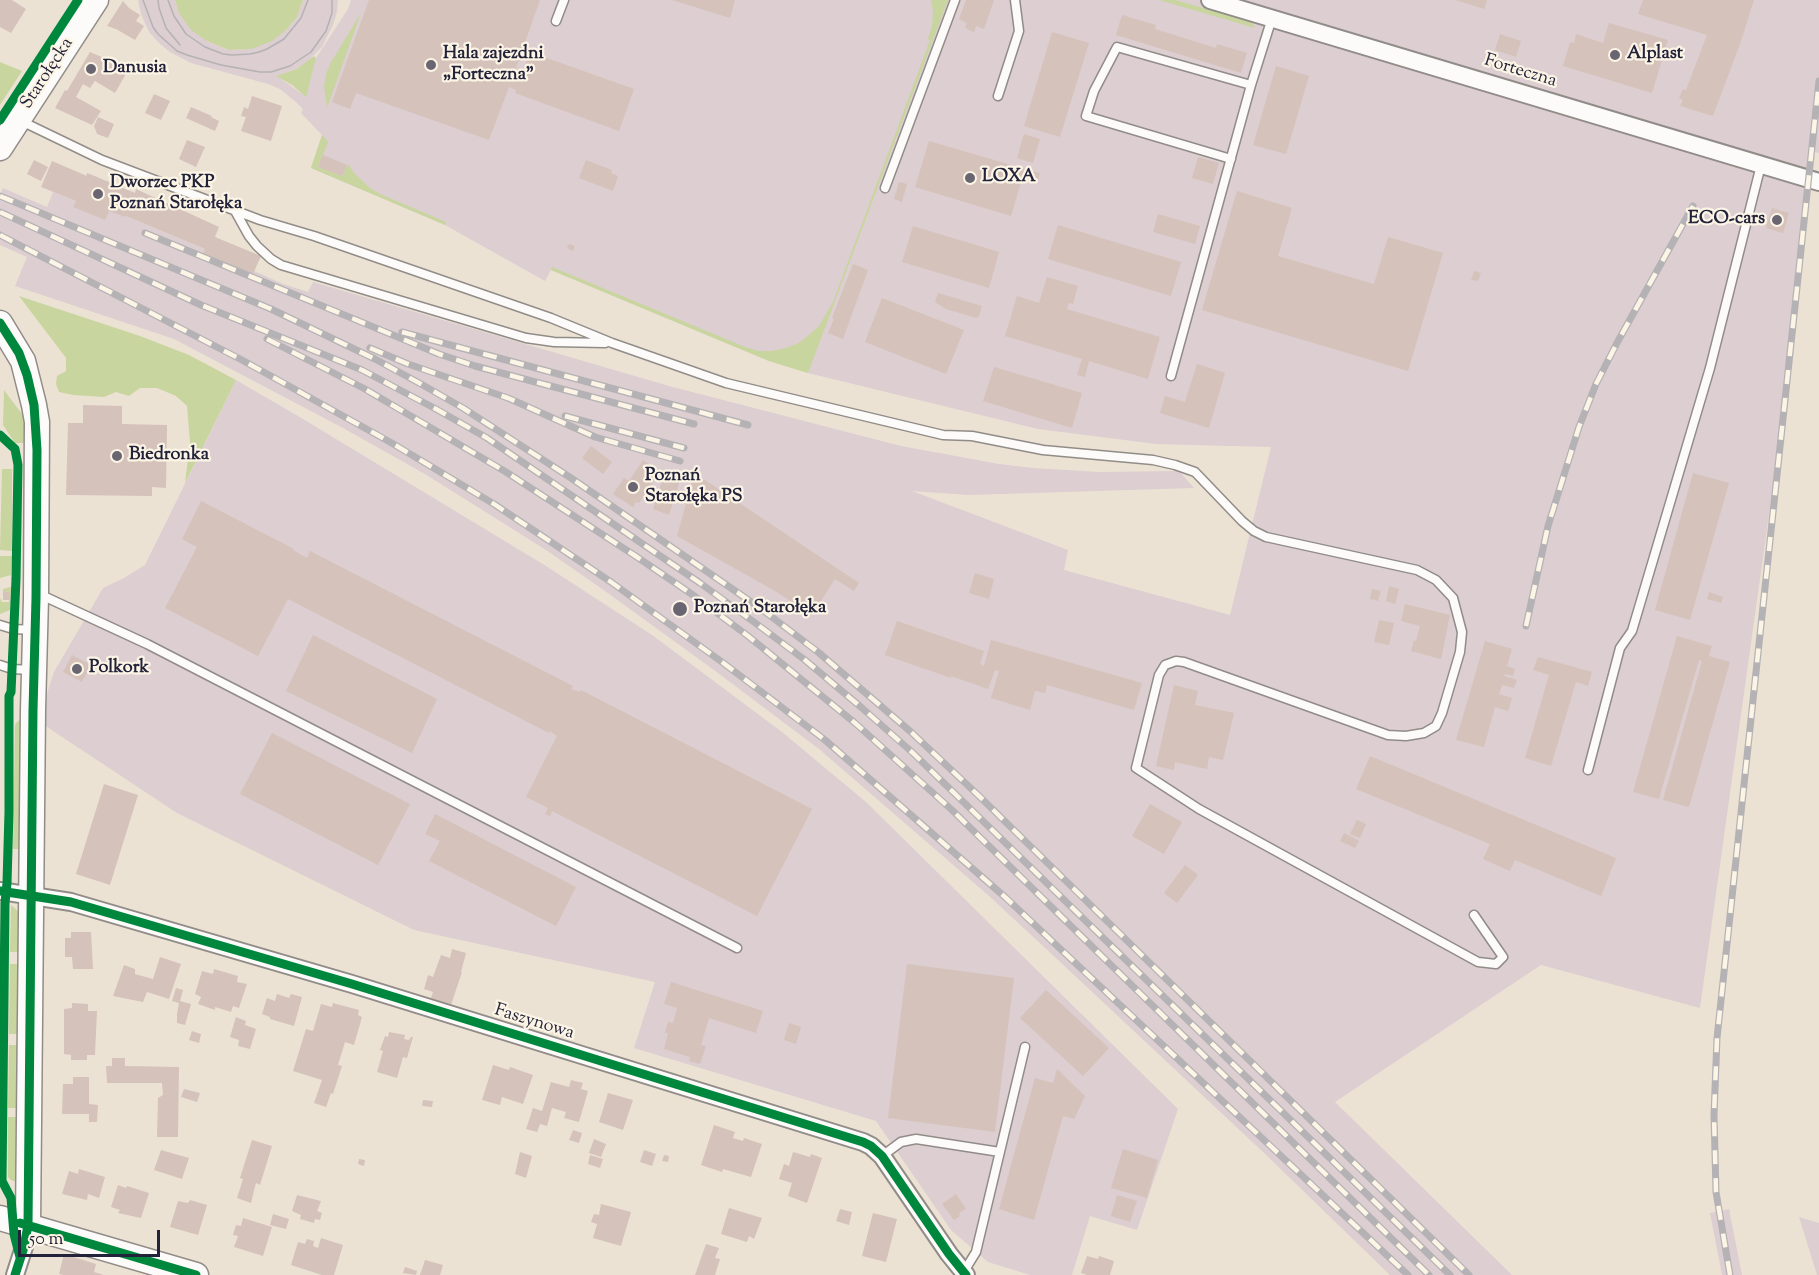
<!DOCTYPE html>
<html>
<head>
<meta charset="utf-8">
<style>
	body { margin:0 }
	#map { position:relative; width:1819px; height:1275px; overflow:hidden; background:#ece2d4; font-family:"Sorts Mill Goudy",serif }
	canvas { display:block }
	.scale { position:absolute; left:18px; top:1230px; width:142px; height:27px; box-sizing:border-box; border:3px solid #22223b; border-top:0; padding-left:8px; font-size:18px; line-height:21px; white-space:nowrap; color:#22223b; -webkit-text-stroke:4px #fcf5e5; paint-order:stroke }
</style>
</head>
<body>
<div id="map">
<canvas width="1819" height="1275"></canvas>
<div class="scale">50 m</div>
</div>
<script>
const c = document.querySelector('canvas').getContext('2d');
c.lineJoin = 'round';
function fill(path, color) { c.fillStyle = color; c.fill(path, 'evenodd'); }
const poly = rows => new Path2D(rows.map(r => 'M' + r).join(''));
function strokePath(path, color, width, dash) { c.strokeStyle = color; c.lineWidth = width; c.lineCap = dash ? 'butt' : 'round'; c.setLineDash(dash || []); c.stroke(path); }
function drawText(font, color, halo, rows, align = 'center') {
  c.font = font + ' "Sorts Mill Goudy",serif'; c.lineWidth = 4.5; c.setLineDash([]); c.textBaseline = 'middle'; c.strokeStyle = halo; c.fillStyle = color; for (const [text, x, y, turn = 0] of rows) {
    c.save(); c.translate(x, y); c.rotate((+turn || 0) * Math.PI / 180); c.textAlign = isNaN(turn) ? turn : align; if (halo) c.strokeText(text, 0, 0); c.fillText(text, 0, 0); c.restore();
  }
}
fill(poly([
	[138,0,175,0,179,13,207,41,229,50,252,49,287,29,297,17,303,0,338,0,337,12,333,25,322,47,306,63,297,69,277,76,305,96,316,58,348,9,351,0,1819,0,1819,153,1809,151,1772,493,1700,1008,1541,965,1335,1102,1512,1275,1390,1275,1263,1152,1057,959,988,895,819,749,714,670,605,591,546,550,425,474,343,428,174,339,15,286,27,257,0,245,0,195,3,188,47,207,53,192,76,201,87,173,119,186,110,211,125,217,126,216,205,249,204,254,253,274,254,271,283,284,308,292,313,282,669,386,901,446,999,464,1033,468,1099,472,1179,471,1194,488,968,495,912,491,1068,550,1064,570,1230,615,1271,447,1156,444,1038,429,808,373,769,361,551,270,545,281,445,225,311,168,322,135,301,113,303,109,297,103,280,89,268,84,191,63,170,52,160,44,149,32,141,14],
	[236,380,303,419,546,566,652,635,782,732,866,802,1178,1109,1137,1230,1090,1216,1072,1275,1030,1275,988,1262,951,1230,876,1121,634,1048,655,982,414,930,177,813,38,721,54,672,103,588,124,578,145,565],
	[1729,1209,1742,1275,1722,1275,1710,1213],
	[1799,1217,1819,1223,1819,1275,1817,1275]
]), '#dcced1');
fill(poly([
	[175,0,303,0,297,17,287,29,272,41,252,49,229,50,207,41,191,30,179,13],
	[931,0,948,0,808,373,769,361,551,270,552,267,745,347,758,351,772,351,786,348,799,343,809,335,819,326,833,302,930,40,928,39,932,26,933,11],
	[1159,0,1175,0,1246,20,1252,22,1255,28],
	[361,13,327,108,324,86,326,74,330,64],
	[314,56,316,58,306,97,292,85,276,76,297,69],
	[0,62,22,71,0,105],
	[322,135,328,142,318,167,342,176,348,164,354,173,370,188,380,194,446,222,445,225,311,168],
	[19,296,140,336,189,355,236,380,185,483,190,442,187,406,176,396,157,388,140,388,129,396,116,392,104,397,73,395,59,392,56,384,57,376,66,371,66,358],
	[4,390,22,414,26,423,28,443,15,443,3,425],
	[2,469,12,469,12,551,0,550],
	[0,556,12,556,11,575,0,578],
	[11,587,10,610,0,614,0,598,2,602,9,602,9,592,3,591,3,589],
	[21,719,23,846,19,849,13,849,15,726,16,723],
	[11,905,19,912,22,948,17,952,10,952],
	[10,964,17,964,22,968,21,1030,17,1034,9,1034],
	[9,1045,16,1045,21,1050,20,1104,16,1108,8,1108],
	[8,1117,16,1117,20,1121,19,1183,11,1180,8,1177]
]), '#c9d59e');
fill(poly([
	[0,0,12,0,26,9,11,33,0,27],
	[369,0,540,0,512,79,519,82,530,52,634,89,619,131,515,93,516,90,509,87,489,140,356,93,350,109,332,102],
	[672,0,735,0,730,18],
	[966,0,994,0,984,29,976,26,974,32,965,28,967,23,959,19],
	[1455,0,1487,0,1484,9],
	[1643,0,1754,0,1740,44,1713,116,1680,106,1683,100,1679,98,1683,89,1686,90,1707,35,1638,14],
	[123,1,129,8,140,15,136,21,144,26,135,40,116,29,107,26],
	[1122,15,1156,25,1155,29,1216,48,1217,44,1247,53,1241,73,1116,35],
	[1609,23,1668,40,1652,93,1563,66,1570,42,1574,43,1576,34,1603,43],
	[1052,32,1089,43,1060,137,1024,126],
	[1500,34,1521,41,1516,57,1495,50],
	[90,52,104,58,127,72,115,93,95,81,90,88,83,84,76,97,101,111,92,125,55,108,65,90,67,91],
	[1276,66,1309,76,1286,154,1253,145],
	[154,94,170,101,161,120,145,113],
	[252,96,282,106,271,141,241,131,246,117,241,116,244,107,248,109],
	[191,107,212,116,211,117,219,121,215,131,186,118],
	[98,117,114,124,108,138,97,134,94,126],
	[1024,134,1040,139,1033,163,1017,158],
	[187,140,205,147,196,167,179,159],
	[929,141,1025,169,1011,216,915,187],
	[323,155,347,165,342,176,318,167],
	[1198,157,1219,163,1213,184,1192,178],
	[34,160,48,167,41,181,27,174],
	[586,160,612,170,611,173,618,176,613,191,579,178],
	[52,161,87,176,87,173,135,193,136,189,219,227,215,237,261,256,253,274,203,254,205,249,126,216,125,217,109,211,105,220,73,207,76,201,41,187],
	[1034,171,1040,173,1038,181,1032,180],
	[899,182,907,184,902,202,894,199],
	[1237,191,1292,208,1278,256,1374,284,1388,237,1443,253,1408,371,1202,310],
	[1772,208,1789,213,1783,233,1766,228],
	[1158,214,1200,226,1195,244,1153,232],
	[1058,225,1181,262,1171,296,1048,259],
	[913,226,999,252,989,288,902,262],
	[569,244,575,246,573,251,567,248],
	[853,264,868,270,843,339,828,333,834,319,832,318],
	[1474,271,1481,273,1478,281,1471,280],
	[1047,277,1078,286,1073,304,1069,303,1067,309,1160,337,1148,379,1089,361,1085,377,1077,375,1082,359,1005,336,1017,296,1039,303],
	[938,293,982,306,979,316,976,318,946,309,935,302],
	[882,298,964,330,946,374,865,342],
	[1197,364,1225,373,1209,428,1160,413,1165,396,1185,402],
	[994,367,1082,393,1072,428,983,401],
	[83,405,122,406,122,424,167,425,166,488,152,487,152,496,66,495,68,423,83,423],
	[591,446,612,462,603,474,582,458],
	[643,460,657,470,655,473,658,475,639,503,636,502,633,507,613,494,624,478,629,481],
	[1693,473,1729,483,1690,620,1655,610],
	[664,475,680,480,669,515,653,509],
	[693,478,705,480,859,583,854,591,835,579,812,615,775,591,677,536],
	[201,501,294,549,293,550,307,558,310,551,573,686,571,689,580,692,581,690,812,809,757,916,552,811,550,816,545,814,548,808,526,797,557,736,550,731,549,733,288,599,258,656,165,608,197,547,182,539],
	[975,573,994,579,989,599,969,593],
	[1389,586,1399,589,1395,604,1386,601],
	[1372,589,1381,591,1378,601,1370,599],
	[3,591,9,592,9,600,3,600],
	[1709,592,1723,597,1721,603,1707,599],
	[1405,604,1450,615,1441,659,1411,651,1414,640,1416,641,1420,626,1401,621],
	[1379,620,1394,623,1389,645,1374,642],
	[897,621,984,651,980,664,984,666,991,640,1142,683,1134,710,1047,685,1045,693,1035,691,1030,710,991,698,999,671,995,670,988,689,951,676,951,678,885,655],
	[313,635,437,699,412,753,286,691],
	[1677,636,1712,646,1709,656,1730,662,1689,807,1663,800,1702,661,1699,660,1659,799,1633,792],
	[1485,641,1512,649,1507,666,1515,669,1513,676,1505,674,1504,676,1517,680,1514,688,1502,685,1499,694,1512,698,1508,711,1495,707,1484,747,1456,740],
	[72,655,91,665,82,682,63,672],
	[1538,657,1592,672,1588,686,1576,682,1551,766,1525,758,1549,675,1533,670],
	[1174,685,1198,691,1195,705,1234,713,1223,760,1209,757,1207,769,1175,762,1174,770,1156,766],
	[272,733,410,804,378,865,240,794],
	[1370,756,1616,858,1601,896,1515,860,1510,871,1483,859,1490,844,1356,789],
	[104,784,138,795,110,885,76,874],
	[1150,804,1182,822,1164,854,1132,836],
	[435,814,576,887,556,926,429,861,440,841,425,834],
	[1357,820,1366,824,1360,838,1350,834],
	[1344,833,1359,841,1355,848,1340,841],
	[1185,865,1198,875,1177,903,1164,893],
	[71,932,91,932,93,969,73,969,72,957,65,957,65,938,71,938],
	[452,949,466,953,461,972,462,972,449,1011,429,1004,433,992,424,989,428,975,433,977,441,955,450,958],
	[160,957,181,964,169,999,147,992,143,1002,113,996,124,965,135,969,135,974,153,979],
	[907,964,1014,978,995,1132,888,1118],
	[214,969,238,976,237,982,247,984,239,1008,233,1006,231,1012,215,1007,215,1010,198,1004,201,997,195,994,202,971,213,974],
	[671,982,763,1011,756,1033,709,1018,701,1045,706,1046,700,1064,689,1061,690,1057,664,1049,668,1033,665,1033,668,1022,673,1023,677,1008,664,1004],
	[176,988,183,990,180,1001,191,1004,185,1025,177,1023,177,1014,179,1003,172,1001],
	[1046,990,1109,1048,1083,1076,1020,1018],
	[277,994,289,998,291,994,302,997,294,1026,270,1019,270,1017,262,1014,267,998,275,1001],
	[72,1003,88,1004,88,1011,97,1011,95,1055,87,1055,87,1060,71,1060,71,1055,64,1054,64,1009,72,1008],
	[333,1003,359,1010,358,1015,362,1017,354,1045,345,1042,338,1065,342,1066,333,1094,331,1093,326,1107,314,1103,322,1080,293,1071,306,1029,313,1031,321,1004,332,1007],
	[236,1017,246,1021,245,1025,256,1029,250,1049,238,1046,239,1040,230,1037],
	[789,1023,801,1027,796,1044,784,1040],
	[192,1031,201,1034,199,1043,189,1040],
	[389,1032,405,1035,404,1039,409,1040,411,1037,413,1037,407,1058,403,1057,397,1078,377,1072,383,1051,380,1050,385,1036,388,1037],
	[112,1058,125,1058,125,1066,179,1067,178,1137,157,1137,158,1098,163,1095,162,1083,107,1083,106,1066,112,1066],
	[493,1065,509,1070,510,1067,533,1075,523,1104,502,1097,500,1105,482,1100],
	[1057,1069,1085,1096,1074,1119,1063,1116,1034,1220,999,1209,1035,1078,1053,1083],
	[73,1077,89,1077,89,1104,98,1105,97,1122,89,1122,89,1114,62,1114,63,1084,73,1084],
	[571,1080,583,1083,581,1089,588,1091,579,1122,564,1118,566,1112,552,1108,547,1126,540,1124,537,1132,526,1129,533,1108,542,1111,551,1082,569,1087],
	[184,1089,200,1093,197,1102,181,1097],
	[608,1093,633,1100,623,1130,599,1122],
	[423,1100,433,1101,432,1107,422,1106],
	[714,1125,735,1132,733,1138,743,1141,744,1138,762,1144,751,1177,723,1169,722,1172,701,1165],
	[573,1130,582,1133,579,1143,569,1140],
	[594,1139,606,1144,601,1157,589,1153],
	[252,1140,272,1146,260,1185,256,1183,251,1203,237,1198,243,1179,240,1178],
	[1123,1149,1158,1160,1147,1198,1111,1188],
	[161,1150,189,1158,182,1179,154,1170],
	[644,1150,656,1154,652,1166,640,1162],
	[520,1152,532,1156,526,1178,515,1174],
	[793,1152,810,1157,811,1154,822,1158,807,1203,788,1196,792,1183,779,1179,784,1164,789,1166],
	[590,1155,603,1159,600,1168,588,1164],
	[664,1155,669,1156,668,1162,662,1161],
	[359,1159,365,1160,364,1166,358,1164],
	[79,1169,105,1177,99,1198,88,1194,87,1200,62,1194,69,1171,78,1174],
	[118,1185,126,1188,127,1186,149,1193,141,1218,118,1213,120,1210,111,1207],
	[956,1194,966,1209,959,1213,960,1216,954,1220,942,1204],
	[297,1195,321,1201,317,1211,322,1213,320,1220,315,1219,314,1223,300,1219,301,1215,292,1211],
	[1117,1195,1137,1201,1130,1222,1111,1216],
	[190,1200,207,1205,198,1235,170,1227,178,1201,188,1203],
	[601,1204,631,1212,621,1246,593,1238,597,1224,591,1222,594,1214,599,1215],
	[729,1208,762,1218,754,1239,749,1236,747,1242,721,1234],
	[840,1209,852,1212,849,1225,836,1221],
	[873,1213,897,1219,886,1262,862,1256],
	[273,1214,289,1219,286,1229,270,1225],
	[243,1218,272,1227,263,1256,234,1247,238,1236,233,1235,236,1225,241,1226],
	[321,1238,343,1245,334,1275,322,1275,291,1265,298,1242,305,1244,307,1239,314,1241,313,1246,318,1248],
	[706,1244,719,1248,715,1258,720,1259,715,1275,695,1275],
	[64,1254,96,1264,94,1272,104,1275,64,1275,59,1274],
	[1087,1256,1098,1259,1099,1256,1114,1261,1110,1275,1087,1275,1081,1273],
	[425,1260,443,1265,440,1275,420,1275],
	[405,1267,417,1271,416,1275,403,1273]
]), '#d5c2ba');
const lane = poly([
	[556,21,564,0],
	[998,96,1019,31,1015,0],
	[19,120,102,160,260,220,314,236,551,318,612,343,726,383,943,435,972,436,1043,450,1153,460,1175,465,1195,472,1242,521,1254,531,1266,537,1417,570,1436,580,1453,598,1462,632,1460,652,1442,713,1436,726,1424,733,1406,736,1388,735,1184,662,1176,661,1165,665,1159,675,1136,768,1199,809,1478,962,1496,964,1503,957,1474,915],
	[1231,159,1086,116,1094,91,1117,47,1251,85],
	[885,188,955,0],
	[234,209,249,236,257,246,271,259,281,265,526,338,554,342,605,343],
	[1171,376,1251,85,1272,18],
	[39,594,147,644,737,948],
	[0,625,13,629,34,630],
	[0,665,12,669,32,670],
	[1588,770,1620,648,1632,631,1710,368,1761,165],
	[882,1156,901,1142,916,1139,1000,1152],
	[963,1273,976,1252,1025,1047]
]);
const street = poly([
	[1210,0,1819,182],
	[0,891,71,902,352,984,863,1142,871,1146,882,1156,949,1254,966,1275],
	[15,1275,24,1247,28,1225]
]);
const secondary = poly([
	[0,148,96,0],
	[0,323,23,361,34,405,37,422,36,598,33,710,28,1225],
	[0,1218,196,1275]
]);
strokePath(lane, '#918c88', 11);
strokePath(street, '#918c88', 20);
strokePath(secondary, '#918c88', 27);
strokePath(lane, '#fcfbf9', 8);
strokePath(street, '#fcfbf9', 16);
strokePath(secondary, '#fcfbf9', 24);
strokePath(poly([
	[143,0,153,27,158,34,177,51,187,55,221,65,260,72,271,72,290,66,311,52,326,31,332,13,332,0],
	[158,0,159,8,166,28,180,45],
	[168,0,174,16,186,34,205,47,223,54,232,55,250,54,259,52,267,49,284,39,301,18,308,0]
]), '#b4b2b4', 1.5);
const rail = poly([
	[0,196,271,309,375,359,421,384,463,408,571,478,760,608,818,652,911,732,978,795,1469,1275],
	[0,212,201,305,362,370,436,409,487,438,700,583,754,622,805,660,862,708,913,753,1450,1275],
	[145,233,439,354,475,366,694,424],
	[0,235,242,360,390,442,494,504,611,582,722,662,825,740,1005,897,1408,1275],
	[402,332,748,425],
	[267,339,365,389,506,472,634,555,693,595,748,636,855,723,952,810,1429,1275],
	[370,348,408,364,508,398,595,437,680,461],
	[565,416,684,448],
	[1526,626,1548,526,1579,427,1596,384,1618,341,1693,206],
	[1730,1275,1716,1192,1714,1115,1717,1038,1819,81]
]);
strokePath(rail, '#b4b2b4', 7);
strokePath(rail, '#fcf5e5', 4.5, [14]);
strokePath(poly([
	[0,120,78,0],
	[0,323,19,353,27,375,34,405,37,450,36,598,33,710,28,1225,24,1247,15,1275],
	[0,435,15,449,18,465,16,579,11,692,9,696,9,812,7,883,5,903,2,1181,11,1198,14,1234,20,1257],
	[0,891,71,902,352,984,863,1142,871,1146,882,1156,949,1254,966,1275],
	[20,1223,196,1275]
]), '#00873e', 9);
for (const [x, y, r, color] of [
	[1615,55,6,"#696571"],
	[431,65,6,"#696571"],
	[91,69,6,"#696571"],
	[970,178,6,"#696571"],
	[98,194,6,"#696571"],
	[1777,220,6,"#696571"],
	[117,456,6,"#696571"],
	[633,487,6,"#696571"],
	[680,609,8,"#696571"],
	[77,669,6,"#696571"]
]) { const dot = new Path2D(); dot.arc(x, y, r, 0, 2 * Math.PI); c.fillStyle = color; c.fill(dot); strokePath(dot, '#fcf5e5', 2); }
drawText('bold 18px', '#22223b', '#fcf5e5', [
	["Hala zajezdni",443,55],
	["„Forteczna”",443,76],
	["Alplast",1627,55],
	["Danusia",103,69],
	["LOXA",982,178],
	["Dworzec PKP",110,184],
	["Poznań Starołęka",110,205],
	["ECO-cars",1765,220,"right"],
	["Biedronka",129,456],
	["Poznań",645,477],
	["Starołęka PS",645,498],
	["Poznań Starołęka",694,609],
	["Polkork",89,669]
], 'left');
drawText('18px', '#22223b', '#fcf5e5', [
	["Forteczna",1520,72,17],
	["Starołęcka",48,74,-57],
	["Faszynowa",534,1023,17]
]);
</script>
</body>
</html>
